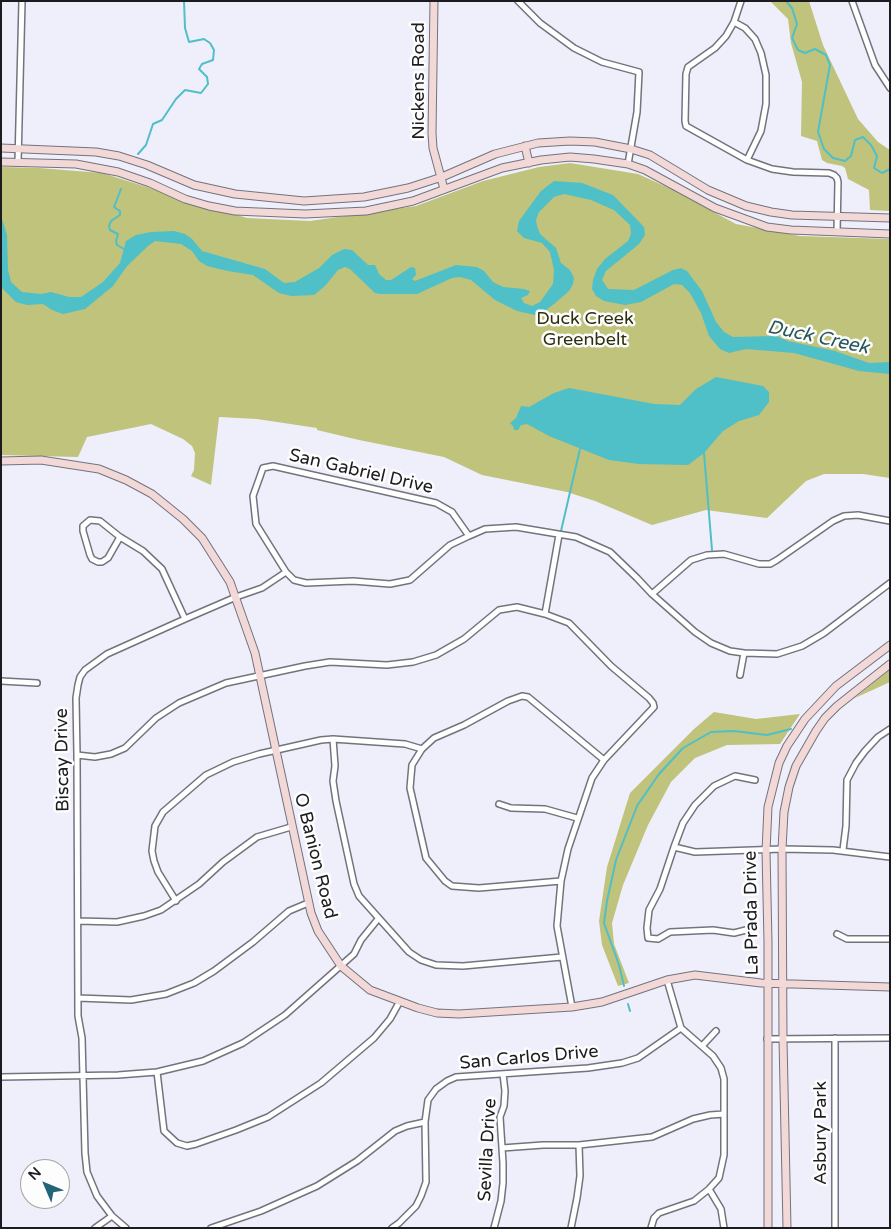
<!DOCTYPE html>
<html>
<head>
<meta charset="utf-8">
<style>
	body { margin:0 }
	#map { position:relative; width:891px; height:1229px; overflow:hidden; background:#efeefb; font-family:"Varela Round",sans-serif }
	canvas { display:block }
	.frame { position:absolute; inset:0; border:2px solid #1c1c20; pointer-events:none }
	.north { position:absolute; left:20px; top:1159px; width:50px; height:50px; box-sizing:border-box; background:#fdfdfd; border:1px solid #a3a3a5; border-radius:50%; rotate:315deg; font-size:14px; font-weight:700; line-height:20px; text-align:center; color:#1c1c20 }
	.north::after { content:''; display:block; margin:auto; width:18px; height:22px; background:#246378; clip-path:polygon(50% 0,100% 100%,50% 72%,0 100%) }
</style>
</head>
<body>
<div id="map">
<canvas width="891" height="1229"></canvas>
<div class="frame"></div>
<div class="north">N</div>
</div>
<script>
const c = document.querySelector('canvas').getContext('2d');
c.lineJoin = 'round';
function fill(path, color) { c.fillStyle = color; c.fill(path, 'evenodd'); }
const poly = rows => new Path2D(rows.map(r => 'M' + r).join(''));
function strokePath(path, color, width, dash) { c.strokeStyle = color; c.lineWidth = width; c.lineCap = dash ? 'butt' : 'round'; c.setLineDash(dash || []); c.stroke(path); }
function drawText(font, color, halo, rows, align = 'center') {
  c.font = font + ' "Varela Round",sans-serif'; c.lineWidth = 5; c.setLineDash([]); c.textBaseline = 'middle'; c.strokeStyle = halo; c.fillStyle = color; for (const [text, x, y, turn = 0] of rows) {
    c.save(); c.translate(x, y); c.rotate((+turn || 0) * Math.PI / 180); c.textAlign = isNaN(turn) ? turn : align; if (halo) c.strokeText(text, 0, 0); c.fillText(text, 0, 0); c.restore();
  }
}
fill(poly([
	[770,1,809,1,823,45,858,119,878,142,890,150,890,211,870,210,869,190,848,179,845,168,842,166,827,163,822,160,817,141,801,136,802,82,791,43,788,19],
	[570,163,638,174,669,188,736,224,800,236,890,239,890,478,863,474,824,474,806,481,767,518,706,510,652,525,595,501,567,492,482,475,444,457,359,440,317,430,317,428,257,419,219,417,211,485,191,476,194,470,195,453,192,446,183,439,151,424,87,437,78,457,1,455,1,167,39,168,102,173,247,218,310,221,416,206,483,181,539,167],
	[890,670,890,682,855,698,887,672],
	[714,712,756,719,800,714,780,744,727,745,695,758,671,782,648,825,623,885,612,923,614,944,629,983,618,986,602,945,599,921,607,867,630,793,694,729]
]), '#bfc37b');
fill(poly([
	[554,181,582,183,613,195,644,227,645,235,639,244,606,271,602,280,608,289,634,290,673,270,681,268,687,271,702,291,716,322,724,332,733,337,776,336,788,341,835,351,869,363,890,362,890,374,859,371,794,353,746,349,729,353,720,349,709,336,701,313,690,293,682,285,674,284,641,302,625,305,604,301,596,296,592,289,593,280,597,269,605,259,628,241,631,234,630,225,614,210,591,200,564,194,554,197,539,212,536,220,537,226,540,234,556,248,561,263,570,270,574,278,573,284,569,291,554,304,542,313,535,315,517,311,495,300,471,280,460,277,452,278,417,294,380,294,375,293,350,269,345,267,338,270,325,286,314,295,291,296,279,293,253,275,228,271,207,266,199,261,192,251,181,244,155,241,148,246,127,266,113,286,85,309,63,314,52,310,43,304,27,305,16,302,1,287,1,216,7,235,8,270,11,282,22,292,41,294,51,292,69,297,81,297,103,282,120,263,126,241,136,235,151,232,174,231,185,234,192,239,202,251,265,269,284,283,295,282,319,268,332,255,344,249,352,250,368,265,375,265,379,274,386,280,391,280,411,267,415,268,416,275,412,279,415,281,456,265,477,267,484,271,493,282,503,287,524,289,530,291,528,295,521,298,524,303,532,306,540,302,553,284,554,270,550,252,542,243,524,238,517,231,519,221,541,191],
	[716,377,763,386,769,392,769,402,759,415,739,421,723,431,704,453,688,465,639,464,609,460,549,436,527,424,521,425,518,430,514,430,513,426,510,423,516,418,521,406,529,407,554,393,569,388,654,404,680,405,696,389]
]), '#4fbfc8');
strokePath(poly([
	[786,1,792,8,797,24,792,38,798,50,805,53,815,49,826,55,830,65,818,132,824,149,833,158,845,161,851,156,855,140,863,137,871,145,877,156,874,168,882,173,890,169],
	[138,154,146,145,153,124,162,120,176,99,185,90,201,93,208,84,207,77,199,69,202,64,213,60,214,50,210,43,204,39,189,42,185,28,184,1],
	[121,189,114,207,120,211,120,215,111,221,109,226,110,230,118,234,116,241,117,245,126,250],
	[704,453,712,550],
	[561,531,580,449],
	[624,986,619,965,604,923,607,901,616,860,637,806,659,774,683,748,711,732,734,731,767,735,791,729],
	[628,1004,630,1011]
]), '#4fbfc8', 2);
const street = poly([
	[518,1,540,23,574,48,602,62,639,72,637,112,628,164],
	[741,1,734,22,726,36,715,48,688,67,686,74,685,121,686,126,747,160,772,169,793,172,829,173,834,175,837,178,838,182,837,232],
	[852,1,875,65,890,88],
	[734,22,745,28,755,39,761,53,766,75,766,104,761,131,747,160],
	[18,162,22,1],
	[469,536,452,512,436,503,273,466,263,468,253,496,256,524,286,572,294,580,306,583,353,581,390,584,410,580,450,545,469,536,485,529,516,527,576,537,610,552,637,578,652,594,695,632,711,643,730,651,744,653,777,654,802,646,824,633,890,583],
	[120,537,108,558,102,562,98,562,92,559,90,555,83,531,83,526,90,520,100,521,120,537,143,551,162,569,185,619],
	[652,594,691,560,707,555,724,554,759,564,770,564,777,560,833,521,844,516,858,515,890,521],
	[545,614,559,535],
	[740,675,744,653],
	[1,681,37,683],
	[333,739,335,766,333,781,336,801,354,884,359,896,409,952,421,960,436,965,463,966,562,957],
	[77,755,95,757,111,754,125,748,156,718,179,703,226,683,305,666,330,662,387,665,413,662,436,655,464,639,499,610,517,607,545,614,569,623,611,666,649,698,653,703,654,707,604,760,592,778,568,849,561,881,557,926,572,1007],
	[499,804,511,808,545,809,577,818],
	[674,847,695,852,782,849,833,850,890,857],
	[843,850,846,826,847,780,856,763,865,751,878,737,890,729],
	[561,881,479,888,452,886,445,881,426,858,410,788,412,765,422,749,434,738,464,725,508,701,522,696,528,697,604,760],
	[176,901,158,872,154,861,152,851,155,826,163,812,206,775,233,762,259,754,321,740,333,739,405,744,422,749],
	[78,921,117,922,144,916,161,910,199,884,223,862,257,837,291,827],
	[750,929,734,933,713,930,670,932,658,939,648,938,647,928,649,910,660,889,674,847,683,823,695,805,714,786,735,776,755,780],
	[837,934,847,939,890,939],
	[78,998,131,1000,166,994,194,983,214,971,253,942,289,911,308,903],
	[835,1038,835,1228],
	[767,1039,890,1038],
	[702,1046,716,1031],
	[157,1072,164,1131,177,1143,187,1146,196,1144,236,1130,268,1117,321,1083,374,1038,390,1019,400,1001],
	[1,1077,118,1075,157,1072,203,1061,243,1043,285,1015,354,954,361,940,378,919],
	[502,1148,543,1145,579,1145,652,1137,693,1119,710,1115,724,1114],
	[709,1189,721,1209,724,1228],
	[95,1228,112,1216],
	[126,1228,112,1216,97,1196,87,1172,85,1153,82,1038,78,1016,77,755,76,698,78,685,80,677,85,670,107,654,185,619,236,597,262,588,286,572],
	[211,1228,261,1211,317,1186,357,1161,395,1131,407,1126,425,1122],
	[392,1228,399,1223,416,1206,421,1196,426,1182,425,1122,428,1100,436,1089,447,1081,456,1077,588,1068,622,1063,638,1058,681,1028],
	[494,1228,501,1201,503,1183,503,1163,500,1117,504,1106,505,1091,503,1074],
	[571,1228,577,1198,580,1176,579,1145],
	[651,1228,654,1218,659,1213,694,1201,709,1189,719,1178,724,1155,724,1079,721,1068,713,1056,681,1028,667,980]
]);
const secondary = poly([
	[434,1,432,133,433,148,444,189],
	[525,146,529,163],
	[1,148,96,152,119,156,147,165,194,185,235,194,304,201,364,197,408,188,442,177,495,154,538,143,570,141,595,142,631,149,650,155,708,190,746,206,771,212,792,215,890,218],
	[1,162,76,164,118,172,150,183,185,199,209,206,235,211,305,214,366,211,413,201,502,168,541,160,570,157,594,159,628,164,645,170,715,208,767,227,791,230,890,234],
	[1,461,41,460,99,469,126,480,152,494,183,519,202,538,230,582,255,653,311,913,318,931,341,966,370,990,418,1008,437,1013,459,1014,572,1007,602,1002,667,980,695,975,761,983,890,987],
	[768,1228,768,942,766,851,768,807,779,763,787,746,805,719,836,686,890,645],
	[787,1228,783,1039,782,849,784,812,789,787,796,766,816,731,825,718,837,706,890,664]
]);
strokePath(street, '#73737d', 8);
strokePath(secondary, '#73737d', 9);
strokePath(street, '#fff', 5);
strokePath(secondary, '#f2d9d7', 7);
drawText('18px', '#1c1c20', '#fdfdfd', [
	["Nickens Road",419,81,-90],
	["San Gabriel Drive",361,472,13],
	["Biscay Drive",63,760,-91],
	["O Banion Road",315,856,76],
	["La Prada Drive",752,913,-91],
	["San Carlos Drive",529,1058,-5],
	["Asbury Park",821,1133,-90],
	["Sevilla Drive",488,1150,-87]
]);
drawText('18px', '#2e2f0d', '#fdfdfd', [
	["Duck Creek",585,319],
	["Greenbelt",585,340]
]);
drawText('italic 19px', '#27575b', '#fdfdfd', [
	["Duck Creek",818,338,12]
]);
</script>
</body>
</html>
